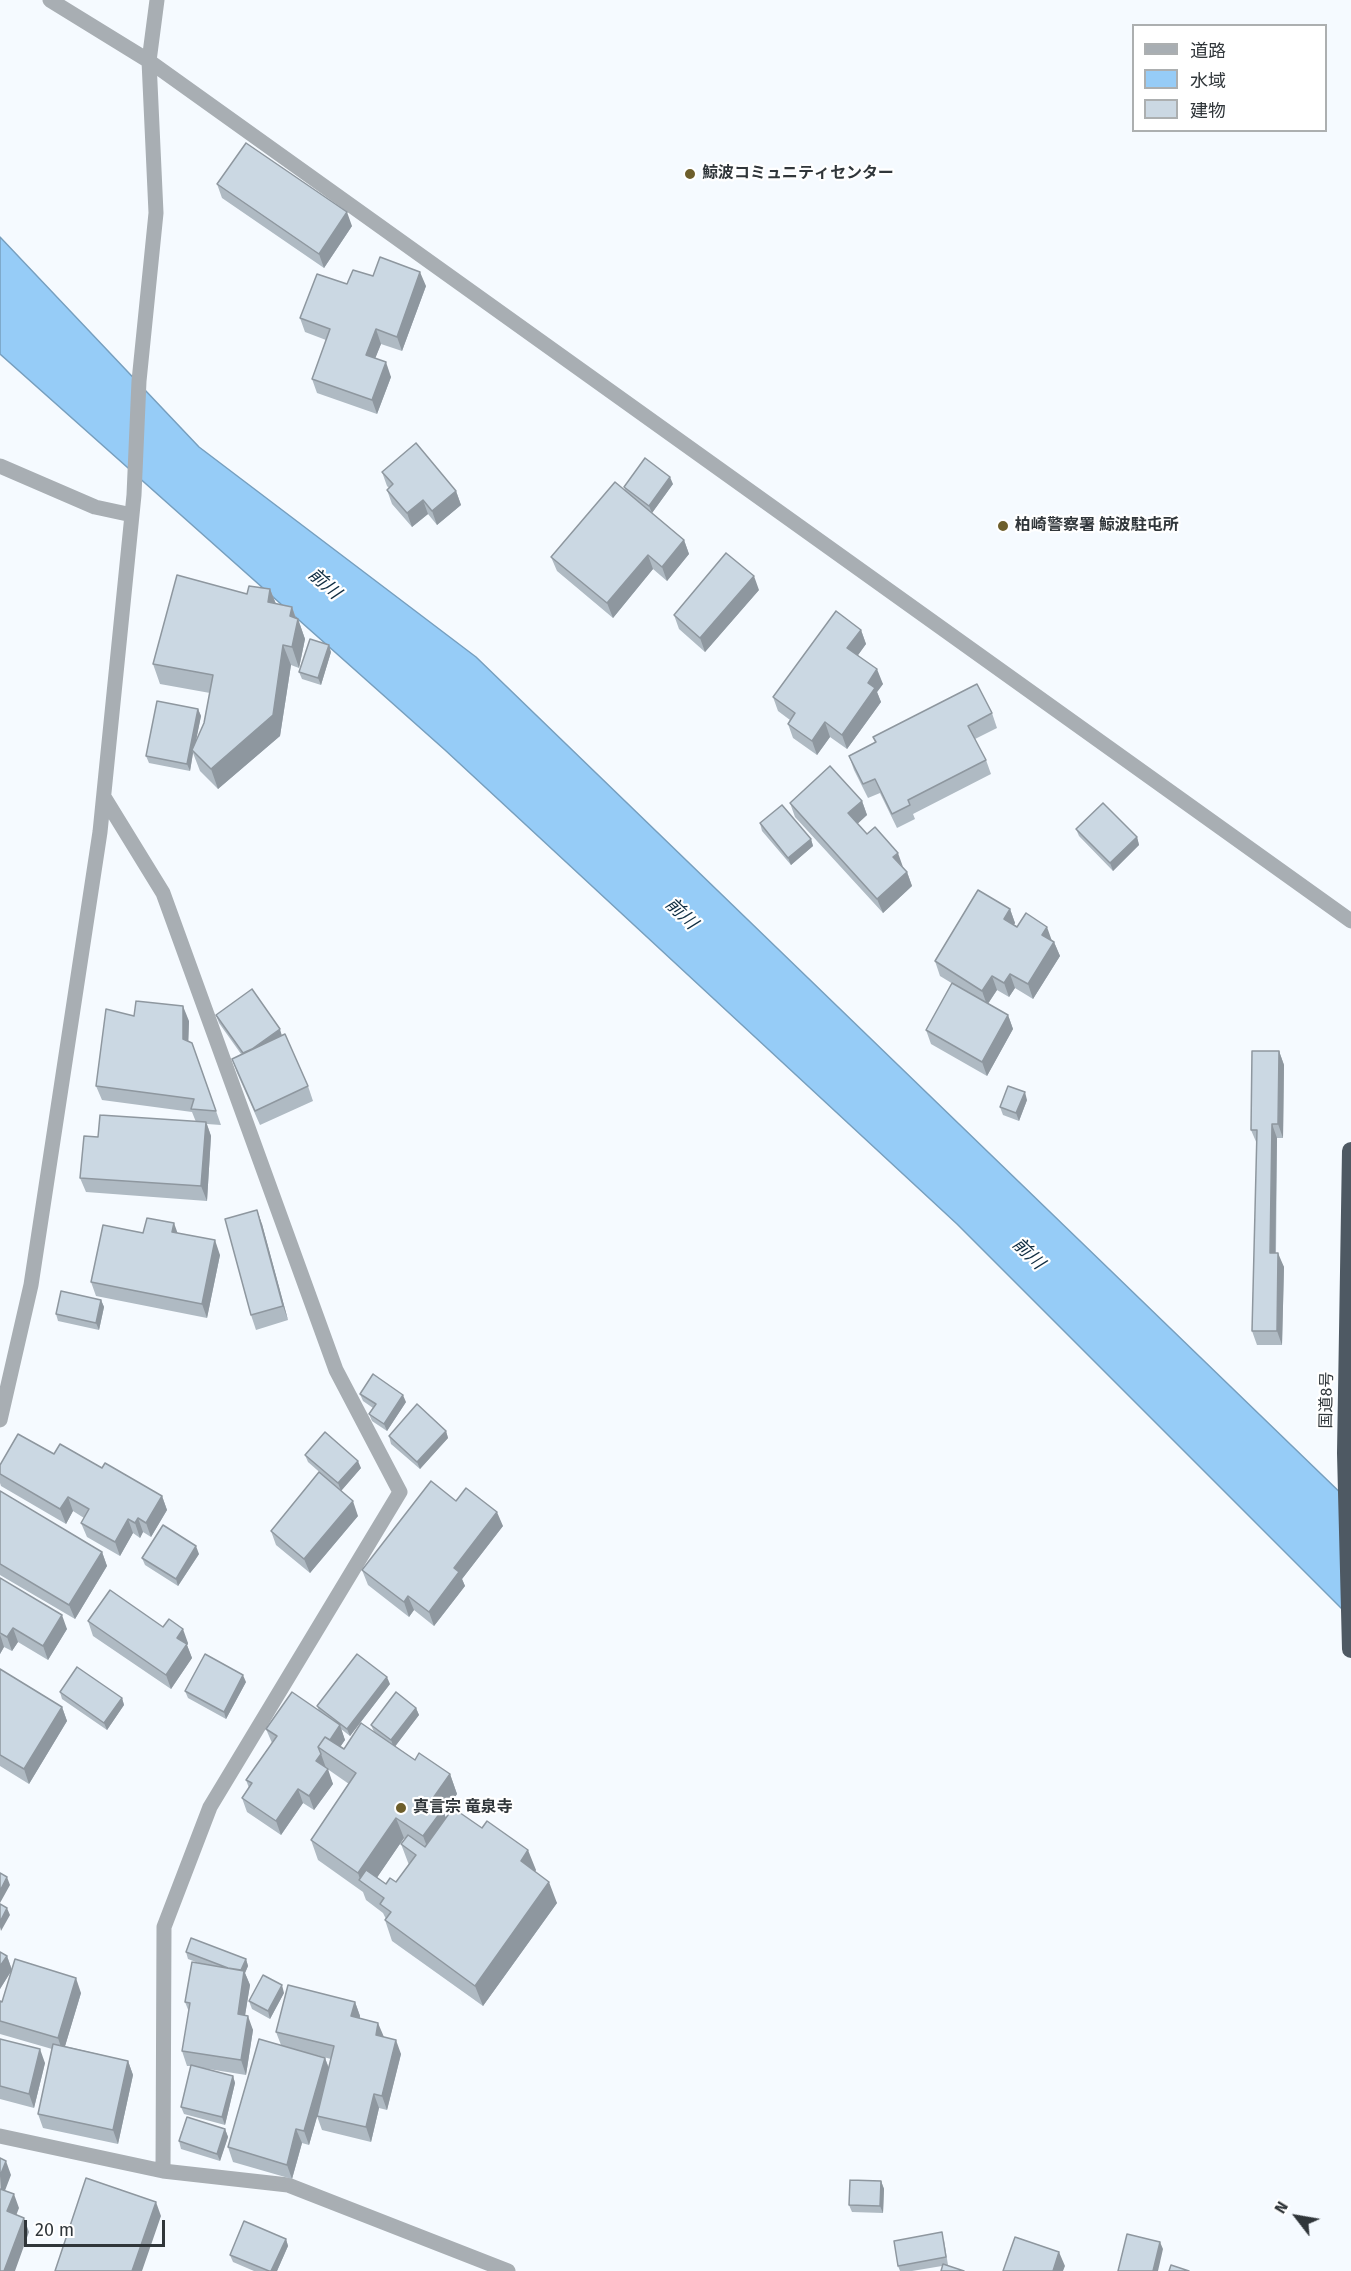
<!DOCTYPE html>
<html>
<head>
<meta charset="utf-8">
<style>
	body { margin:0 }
	#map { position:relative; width:1351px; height:2271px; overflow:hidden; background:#f5faff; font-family:"Fira Sans","Noto Sans JP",sans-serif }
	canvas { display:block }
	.legend { position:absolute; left:1132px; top:24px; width:195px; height:108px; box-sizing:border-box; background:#fff; border:2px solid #acafb0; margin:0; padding:8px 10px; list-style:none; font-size:18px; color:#30363a }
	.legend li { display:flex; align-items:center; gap:12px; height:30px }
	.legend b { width:30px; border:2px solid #acafb0 }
	.north { position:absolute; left:1267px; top:2187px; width:60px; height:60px; -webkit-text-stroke:4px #fff; paint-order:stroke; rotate:301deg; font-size:16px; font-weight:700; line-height:24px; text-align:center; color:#30363a }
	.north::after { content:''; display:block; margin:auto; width:21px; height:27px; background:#30363a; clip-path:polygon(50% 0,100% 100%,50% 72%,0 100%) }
	.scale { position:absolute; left:24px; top:2220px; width:141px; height:27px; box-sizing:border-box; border:3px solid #30363a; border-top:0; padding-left:8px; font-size:18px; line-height:21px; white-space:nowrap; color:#30363a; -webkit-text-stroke:4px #fff; paint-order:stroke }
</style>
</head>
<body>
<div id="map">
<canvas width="1351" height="2271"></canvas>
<ul class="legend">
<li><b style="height:8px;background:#a8aeb3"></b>道路</li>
<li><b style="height:16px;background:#96ccf7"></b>水域</li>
<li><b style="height:16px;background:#cbd8e3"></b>建物</li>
</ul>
<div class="north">N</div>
<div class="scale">20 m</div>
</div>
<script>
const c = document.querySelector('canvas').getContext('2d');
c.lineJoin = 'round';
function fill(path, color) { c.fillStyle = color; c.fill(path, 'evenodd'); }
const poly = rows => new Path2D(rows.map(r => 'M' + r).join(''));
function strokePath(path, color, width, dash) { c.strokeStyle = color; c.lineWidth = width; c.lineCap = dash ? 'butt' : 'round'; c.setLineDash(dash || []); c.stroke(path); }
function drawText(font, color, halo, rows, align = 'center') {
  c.font = font + ' "Fira Sans","Noto Sans JP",sans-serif'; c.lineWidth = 4.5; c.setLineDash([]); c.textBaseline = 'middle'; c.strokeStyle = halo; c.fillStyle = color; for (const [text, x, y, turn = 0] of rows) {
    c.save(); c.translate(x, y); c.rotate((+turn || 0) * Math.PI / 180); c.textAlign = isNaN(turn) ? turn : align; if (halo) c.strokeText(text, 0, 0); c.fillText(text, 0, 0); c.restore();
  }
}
const water = poly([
	[0,237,199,447,476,657,1351,1503,1351,1618,957,1224,445,750,0,354,0,237]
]);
fill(water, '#96ccf7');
strokePath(water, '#779fbe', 1.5);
strokePath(poly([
	[157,0,149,61,1351,921],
	[0,466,95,507,132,515],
	[104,797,163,893,336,1370,400,1492,210,1807,164,1927,163,2171],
	[0,1420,31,1285,100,832,134,495,139,381,156,213,149,61,50,0],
	[0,2136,163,2171,288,2185,508,2271]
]), '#a8aeb3', 15);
strokePath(poly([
	[1351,1151,1346,1453,1351,1649]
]), '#4e5963', 18);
fill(poly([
	[217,184,352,226,324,268,222,198],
	[373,276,426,286,402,351,381,344,375,358,391,377,377,414,317,393,312,379,326,340,305,332,300,318,347,284],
	[382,472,456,491,461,505,437,525,428,514,412,527,392,504,387,490,389,488,387,486],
	[673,484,652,513,684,540,689,554,667,581,653,569,613,618,557,571,551,557,625,490,624,487],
	[270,589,276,604,292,607,296,618,298,619,305,639,299,668,291,665,280,736,218,789,200,771,193,753,190,771,149,763,146,756,198,709,201,716,195,744,204,723,210,693,160,684,153,664,247,594],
	[759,590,705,652,679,629,674,615],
	[861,630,866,644,858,655,883,684,877,692,881,702,847,749,830,737,817,755,793,738,788,724,790,720,778,711,773,697],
	[331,652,321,685,302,679,299,672],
	[992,713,997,728,975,739,986,760,991,774,913,814,915,819,897,828,880,793,868,798,854,770,849,756,875,742,873,737],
	[862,801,867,815,857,824,867,834,907,872,912,886,883,913,795,817,790,803],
	[760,823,811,839,813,846,791,865,762,831],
	[1076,829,1137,837,1139,845,1113,871,1079,836],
	[1010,909,1015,923,1014,925,1054,942,1060,956,1033,999,1015,988,1009,997,997,990,988,1004,1008,1015,1013,1029,987,1076,931,1044,926,1030,958,987,940,976,935,961],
	[216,1015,282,1035,308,1086,313,1101,260,1125,237,1073,232,1059,241,1054,219,1023],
	[134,1016,189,1021,188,1041,192,1043,221,1125,207,1124,211,1136,207,1201,86,1192,80,1178,98,1137,196,1122,192,1112,102,1100,96,1086],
	[1279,1051,1284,1065,1283,1138,1277,1138,1276,1253,1284,1267,1282,1345,1257,1345,1252,1331,1257,1144,1251,1130],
	[1027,1100,1019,1121,1003,1115,1000,1107],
	[262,1224,288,1320,256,1330,251,1315],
	[143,1233,177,1233,220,1255,207,1318,96,1296,91,1282],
	[101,1300,104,1307,99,1330,58,1321,56,1314],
	[360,1394,406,1402,387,1431,372,1421,369,1414,373,1408,363,1401],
	[446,1431,448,1438,420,1469,391,1444,389,1436],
	[54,1454,102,1468,162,1496,167,1510,151,1537,143,1532,140,1538,133,1533,120,1556,87,1537,81,1523,84,1518,73,1511,66,1524,1,1486,0,1483,0,1465],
	[305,1455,361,1468,341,1491,308,1462],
	[0,1491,102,1552,107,1566,75,1619,0,1575],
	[456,1501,503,1526,462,1579,465,1586,434,1626,414,1610,409,1617,368,1585,362,1570],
	[358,1516,310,1573,276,1545,271,1531],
	[199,1554,178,1586,145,1565,142,1558],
	[0,1578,67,1629,48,1660,18,1642,12,1651,4,1647,0,1654],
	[88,1621,163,1627,188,1643,187,1645,192,1658,171,1689,93,1636],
	[0,1669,62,1707,67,1721,29,1784,0,1766],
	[246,1682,226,1719,188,1698,185,1691],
	[390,1684,350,1736,341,1729,345,1740,340,1747,344,1749,374,1732,371,1725,416,1708,419,1715,395,1746,415,1760,450,1774,457,1794,444,1813,446,1818,536,1870,535,1872,557,1903,483,2006,392,1941,385,1920,386,1919,383,1913,366,1900,363,1892,318,1860,311,1840,349,1784,326,1768,333,1784,314,1810,303,1803,281,1835,247,1812,242,1798,249,1788,246,1780,272,1743,266,1729,319,1711,317,1706],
	[404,1838,405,1839,401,1844,409,1865,396,1882,386,1884,377,1877],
	[60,1692,122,1698,124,1705,107,1730,62,1699],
	[0,1952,7,1956,12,1970,81,1993,65,2046,128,2061,133,2075,118,2144,43,2128,38,2114,52,2049,0,2034,0,2001,2,2002,11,1971,0,1989],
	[186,1952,246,1959,248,1966,245,1973,250,1985,245,2015,253,2030,246,2075,202,2068,233,2076,235,2083,225,2125,184,2114,181,2107,191,2066,187,2066,182,2051,189,2012,185,2002,201,1964,188,1959],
	[284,1993,270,2019,252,2009,249,2001],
	[355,2002,360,2016,360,2018,384,2037,401,2054,387,2110,379,2108,371,2142,322,2130,317,2116,309,2145,302,2143,292,2179,233,2162,228,2147,281,2045,276,2032],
	[308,2053,331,2059,329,2068,325,2058],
	[0,2039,45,2063,34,2108,0,2099],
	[225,2129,228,2137,220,2161,181,2149,179,2141],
	[881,2181,884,2189,883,2213,852,2212,849,2205],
	[286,2239,288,2246,277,2271,254,2271,233,2262,230,2255],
	[944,2240,948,2265,912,2271,900,2271,898,2266]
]), '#afbac3');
fill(poly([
	[347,212,352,226,324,268,319,254],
	[420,272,426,286,402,351,397,337],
	[376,329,381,344,371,369,366,355],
	[386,362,391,377,377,414,372,400],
	[670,477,673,484,652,513,649,506],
	[456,491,461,505,437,525,432,511],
	[423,500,428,514,412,527,407,513],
	[684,540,689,554,667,581,662,567],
	[648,555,653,569,613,618,607,603],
	[754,576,759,590,705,652,700,638],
	[270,589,278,609,268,602],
	[292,607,297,622,298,619,305,639,299,668,292,647,290,616],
	[861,630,866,644,853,662,847,648],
	[283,645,291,665,280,736,218,789,211,769],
	[329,645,331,652,321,685,318,678],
	[877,669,883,684,877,692,881,702,847,749,842,735,868,683],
	[198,709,201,716,194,751,192,750,193,753,190,771,187,764],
	[825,722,830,737,817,755,812,741],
	[862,801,867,815,853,828,848,813],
	[1137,837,1139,845,1113,871,1110,863],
	[811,839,813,846,791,865,788,858],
	[898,853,903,867,893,857],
	[907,872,912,886,883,913,877,899],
	[1010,909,1015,923,1009,933,1004,919],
	[1047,927,1052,941,1042,935],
	[1054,942,1060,956,1033,999,1028,984],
	[1010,974,1015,988,1009,997,1004,983],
	[992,976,997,990,987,1005,982,991],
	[183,1006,189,1021,188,1053,183,1039],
	[1008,1015,1013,1029,987,1076,982,1062],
	[280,1029,282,1036,244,1055],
	[1279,1051,1284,1065,1283,1138,1278,1124],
	[1025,1092,1027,1100,1019,1121,1016,1113],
	[206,1122,211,1136,207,1201,201,1186],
	[1272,1124,1277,1138,1275,1267,1270,1253],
	[257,1210,262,1224,288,1320,283,1306],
	[174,1223,179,1237,172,1232],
	[215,1240,220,1255,207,1318,202,1304],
	[1278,1253,1284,1267,1282,1345,1277,1331],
	[101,1300,104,1307,99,1330,96,1323],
	[403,1395,406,1402,387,1431,384,1424],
	[446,1431,448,1438,420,1469,417,1462],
	[358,1461,361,1468,341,1491,338,1483],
	[162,1496,167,1510,151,1537,146,1523],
	[68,1497,73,1511,66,1524,60,1509],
	[353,1501,358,1516,310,1573,304,1559],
	[497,1512,503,1526,462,1579,465,1586,434,1626,429,1612,454,1568],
	[138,1518,143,1532,140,1538,135,1523],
	[128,1519,133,1533,120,1556,115,1542],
	[196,1546,199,1554,178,1586,176,1579],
	[102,1552,107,1566,75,1619,69,1605],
	[408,1596,414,1610,409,1617,404,1602],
	[62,1615,67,1629,48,1660,43,1646],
	[13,1628,18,1642,12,1651,7,1637],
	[183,1629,188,1643,187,1645,192,1658,171,1689,166,1675,177,1638],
	[0,1634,4,1647,0,1654],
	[243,1675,246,1682,226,1719,224,1712],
	[387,1677,390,1684,350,1736,347,1729],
	[122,1698,124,1705,107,1730,104,1723],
	[62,1707,67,1721,29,1784,24,1769],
	[416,1708,419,1715,394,1748,391,1740],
	[340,1725,345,1740,333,1757,323,1750],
	[321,1754,326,1768,316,1761],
	[328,1769,333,1784,314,1810,309,1796],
	[450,1774,457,1794,444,1813,450,1829,431,1857,423,1836,431,1801],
	[298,1789,303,1803,281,1835,276,1821],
	[396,1818,404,1838,370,1888,361,1882,358,1873],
	[528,1850,536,1870,528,1882,521,1861],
	[7,1877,10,1885,0,1903,0,1891],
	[549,1882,557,1903,483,2006,475,1986],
	[7,1908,10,1915,1,1931,0,1927,0,1922],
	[7,1956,12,1970,0,1989,0,1966],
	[246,1959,248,1966,245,1973,250,1985,243,2028,238,2014,240,1973],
	[76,1978,81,1993,63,2053,58,2038],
	[282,1985,284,1993,270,2019,268,2011],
	[355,2002,360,2016,357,2030,351,2016],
	[248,2016,253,2030,246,2075,241,2060],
	[378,2023,384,2037,376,2035],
	[396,2040,401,2054,387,2110,382,2096],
	[40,2049,45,2063,34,2108,29,2094],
	[325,2058,330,2072,309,2145,304,2131],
	[128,2061,133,2075,118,2144,113,2130],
	[233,2076,235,2083,225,2125,222,2117],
	[374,2094,379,2108,371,2142,366,2127],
	[225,2129,228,2137,220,2161,217,2154],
	[296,2129,302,2143,292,2179,287,2165],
	[6,2161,11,2175,1,2201,0,2176],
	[881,2181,884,2189,883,2213,880,2206],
	[14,2194,19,2208,12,2226,7,2211],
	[156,2202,161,2216,142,2271,132,2271],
	[24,2218,29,2232,15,2271,4,2271],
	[286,2239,288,2246,277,2271,271,2271],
	[1160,2242,1163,2249,1158,2271,1153,2271],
	[1059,2252,1065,2266,1063,2271,1053,2271]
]), '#8e979f');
const building = poly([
	[246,143,347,212,319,254,217,184,246,143],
	[380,257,420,272,397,337,376,329,366,355,386,362,372,400,312,379,330,329,300,318,317,274,347,284,353,270,373,276,380,257],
	[416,443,456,491,432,511,423,500,407,513,387,490,393,484,382,472,416,443],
	[645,458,670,477,649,506,624,487,645,458],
	[615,482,684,540,662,567,648,555,607,603,551,557,615,482],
	[726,553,754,576,700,638,674,615,726,553],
	[177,575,247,594,249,586,270,589,268,602,292,607,290,616,298,619,292,647,283,645,273,715,211,769,192,750,204,723,213,675,153,664,177,575],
	[836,611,861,630,847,648,877,669,868,683,875,688,842,735,825,722,812,741,788,724,795,713,773,697,836,611],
	[310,639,329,645,318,678,299,672,310,639],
	[977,684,992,713,968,726,986,760,908,800,910,805,892,814,875,779,863,784,849,756,876,742,873,737,977,684],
	[157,701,198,709,187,764,146,756,157,701],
	[830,766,862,801,848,813,867,834,875,827,898,853,893,857,907,872,877,899,790,803,830,766],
	[1103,803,1137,837,1110,863,1076,829,1103,803],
	[782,805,811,839,788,858,760,823,782,805],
	[978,890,1010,909,1004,919,1017,927,1026,913,1047,927,1042,935,1054,942,1028,984,1010,974,1004,983,992,976,982,991,935,961,978,890],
	[952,983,1008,1015,982,1062,926,1030,952,983],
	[252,989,280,1029,252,1049,243,1053,216,1015,252,989],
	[136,1001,183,1006,183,1039,192,1043,216,1111,191,1109,194,1099,96,1086,106,1009,134,1016,136,1001],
	[285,1034,308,1086,255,1111,232,1059,285,1034],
	[1252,1051,1279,1051,1278,1124,1272,1124,1270,1253,1278,1253,1277,1331,1252,1331,1257,1130,1251,1130,1252,1051],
	[1008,1086,1025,1092,1016,1113,1000,1107,1008,1086],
	[100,1115,206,1122,201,1186,80,1178,84,1136,98,1137,100,1115],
	[257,1210,283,1306,251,1315,225,1219,257,1210],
	[147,1218,174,1223,172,1232,215,1240,202,1304,91,1282,103,1225,143,1233,147,1218],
	[61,1291,101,1300,96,1323,56,1314,61,1291],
	[373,1374,403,1395,384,1424,369,1414,376,1404,360,1394,373,1374],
	[417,1404,446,1431,417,1462,389,1436,417,1404],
	[325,1432,358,1461,338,1483,305,1455,325,1432],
	[18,1434,54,1454,60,1444,102,1468,105,1463,162,1496,146,1523,138,1518,135,1523,128,1519,115,1542,81,1523,89,1509,68,1497,60,1509,0,1474,0,1465,18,1434],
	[319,1472,353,1501,304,1559,271,1531,319,1472],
	[431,1481,456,1501,466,1488,497,1512,454,1568,459,1572,429,1612,408,1596,404,1602,362,1570,431,1481],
	[0,1491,102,1552,69,1605,0,1564,0,1491],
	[163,1525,196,1546,176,1579,142,1558,163,1525],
	[0,1578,62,1615,43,1646,13,1628,7,1637,0,1633,0,1578],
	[110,1590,163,1627,169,1619,183,1629,177,1638,187,1644,166,1675,88,1621,110,1590],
	[205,1654,243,1675,224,1712,185,1691,205,1654],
	[357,1654,387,1677,347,1729,317,1706,357,1654],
	[77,1667,122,1698,104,1723,60,1692,77,1667],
	[0,1669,62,1707,24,1769,0,1755,0,1669],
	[292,1692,340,1725,330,1740,325,1737,318,1747,321,1754,316,1761,328,1769,309,1796,298,1789,276,1821,242,1798,252,1783,246,1780,277,1736,266,1729,292,1692],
	[396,1692,416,1708,391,1740,371,1725,396,1692],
	[361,1723,415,1760,419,1753,450,1774,431,1801,443,1809,423,1836,396,1818,358,1873,311,1840,356,1773,318,1747,325,1737,344,1749,361,1723],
	[453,1808,482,1828,487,1821,528,1850,521,1861,549,1882,475,1986,385,1920,391,1912,380,1904,384,1898,359,1880,366,1870,386,1884,390,1878,396,1882,416,1855,401,1844,408,1835,425,1847,453,1808],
	[0,1873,7,1877,0,1891,0,1873],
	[0,1904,7,1908,0,1922,0,1904],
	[191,1938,246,1959,241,1970,228,1968,186,1952,191,1938],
	[0,1952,7,1956,0,1966,0,1952],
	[15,1959,76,1978,58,2038,0,2021,0,2001,2,2002,15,1959],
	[192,1962,244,1971,238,2014,248,2016,241,2060,182,2051,190,2003,185,2002,192,1962],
	[263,1975,282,1985,268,2011,249,2001,263,1975],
	[288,1985,355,2002,351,2016,378,2023,376,2035,396,2040,382,2096,374,2094,366,2127,317,2116,334,2046,276,2032,288,1985],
	[0,2039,40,2049,29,2094,0,2086,0,2039],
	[259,2039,325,2058,304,2131,296,2129,287,2165,228,2147,259,2039],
	[53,2044,128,2061,113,2130,38,2114,53,2044],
	[191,2065,233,2076,222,2117,181,2107,191,2065],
	[187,2117,225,2129,217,2154,179,2141,187,2117],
	[0,2158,6,2161,0,2176,0,2158],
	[86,2178,156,2202,132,2271,55,2271,86,2178],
	[850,2180,881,2181,880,2206,849,2205,850,2180],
	[0,2189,14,2194,7,2211,24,2218,4,2271,0,2271,0,2189],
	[244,2221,286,2239,271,2271,269,2271,230,2255,244,2221],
	[942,2232,946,2257,898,2266,894,2241,942,2232],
	[1127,2234,1160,2242,1153,2271,1118,2271,1127,2234],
	[1015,2237,1059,2252,1053,2271,1003,2271,1015,2237],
	[943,2264,964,2271,941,2271,943,2264],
	[1171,2265,1189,2271,1169,2271,1171,2265]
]);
fill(building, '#cbd8e3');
strokePath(building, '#8e979f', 1.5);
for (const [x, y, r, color] of [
	[690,174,6,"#6d5e2b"],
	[1003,526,6,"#6d5e2b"],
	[401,1808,6,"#6d5e2b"]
]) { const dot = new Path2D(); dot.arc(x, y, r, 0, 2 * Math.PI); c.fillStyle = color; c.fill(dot); strokePath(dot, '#fff', 2); }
drawText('bold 16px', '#30363a', '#fff', [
	["鯨波コミュニティセンター",702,174],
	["柏崎警察署 鯨波駐屯所",1015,526],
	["真言宗 竜泉寺",413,1808]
], 'left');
drawText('16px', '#30363a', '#fff', [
	["国道8号",1327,1400,-89]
]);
drawText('italic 18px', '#0f2d42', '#fff', [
	["前川",324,584,42],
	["前川",681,914,44],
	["前川",1028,1254,44]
]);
</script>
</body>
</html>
